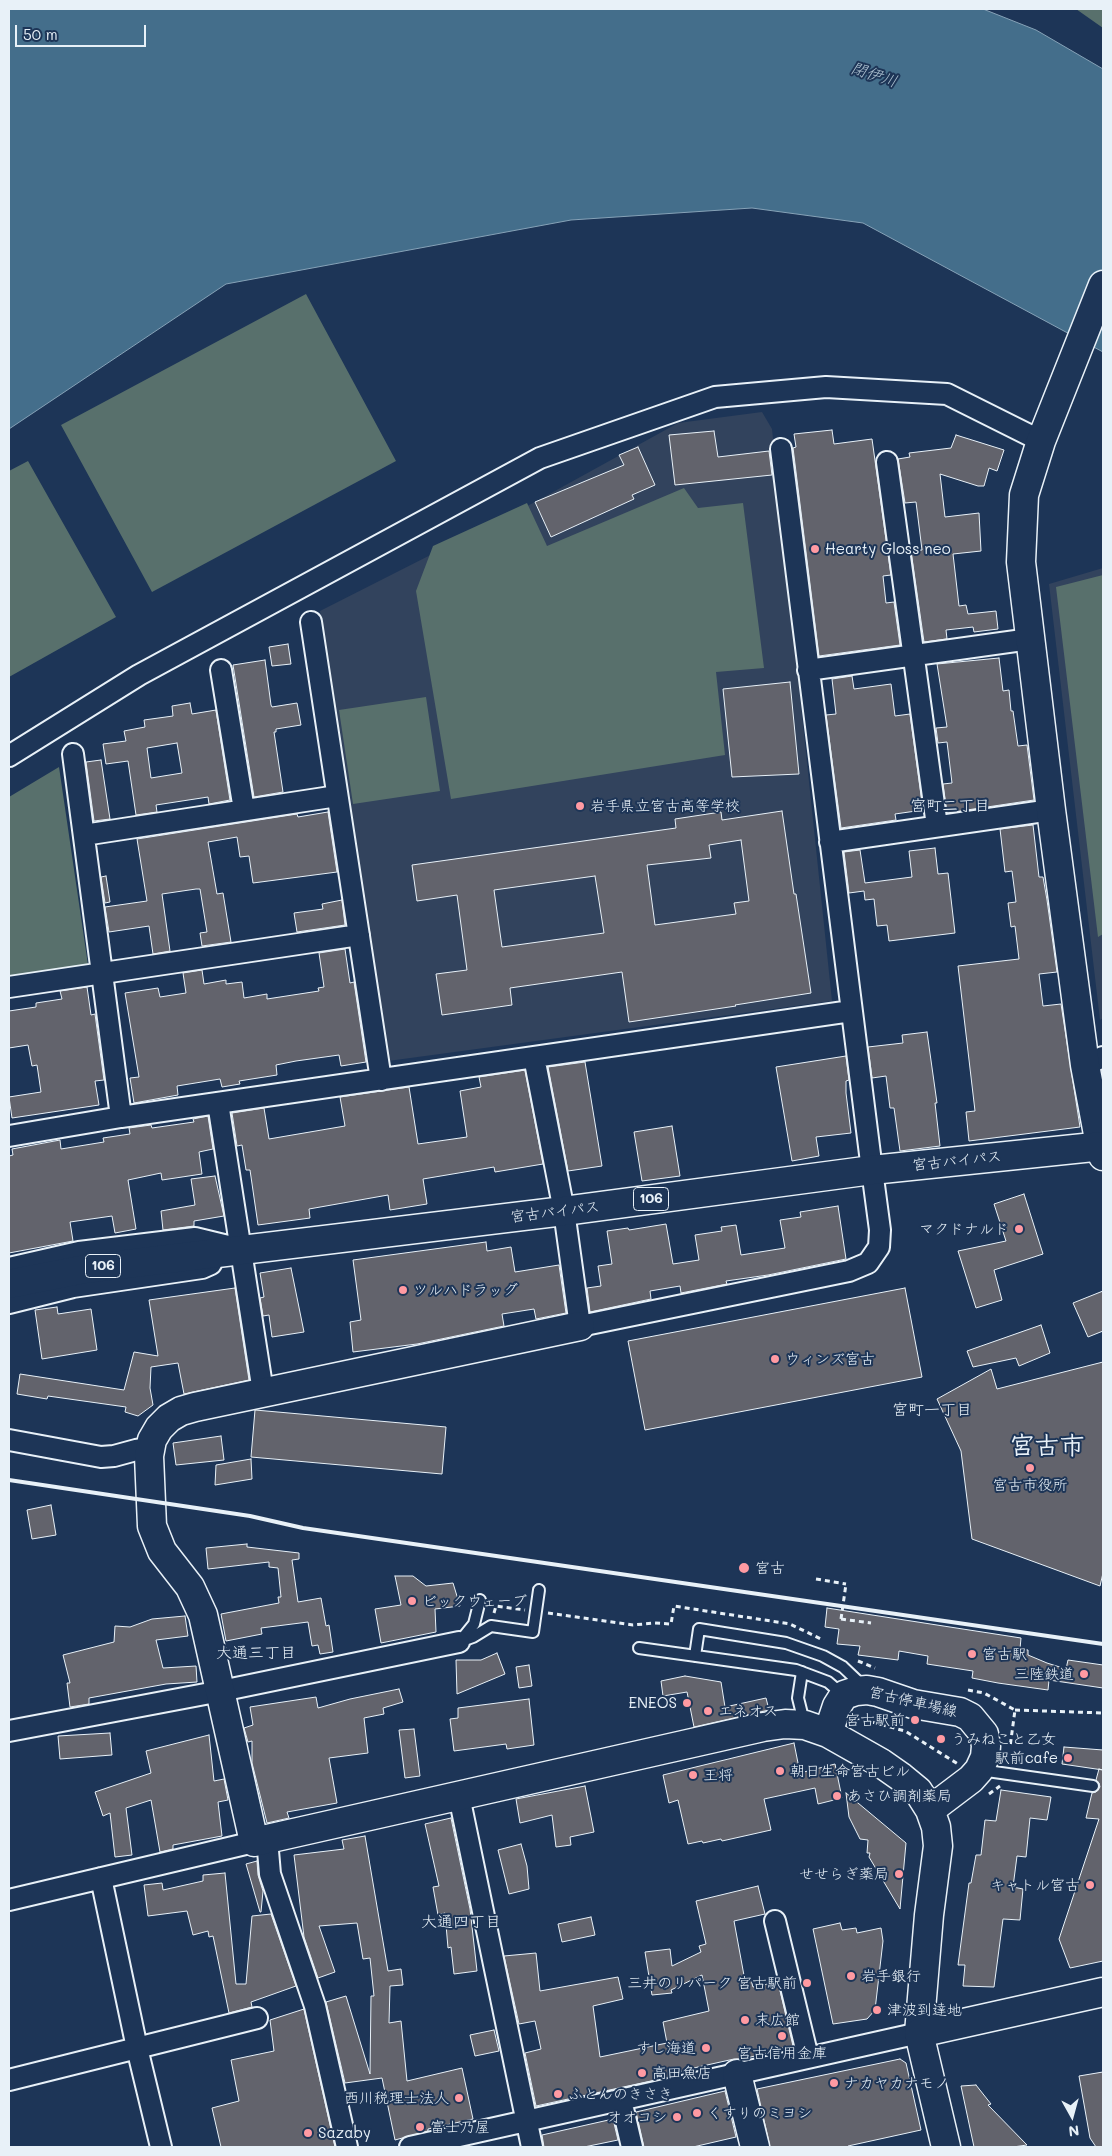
<!DOCTYPE html>
<html>
<head>
<meta charset="utf-8">
<style>
	body { margin:0 }
	#map { position:relative; width:1112px; height:2156px; overflow:hidden; background:#1d3557; font-family:Mali,sans-serif }
	canvas { display:block }
	.frame { position:absolute; inset:0; border:10px solid #e8f1f8; pointer-events:none }
	.north { position:absolute; left:1047px; top:2091px; width:50px; height:50px; -webkit-text-stroke:4px #1d3557; paint-order:stroke; rotate:173deg; font-size:14px; font-weight:700; line-height:20px; text-align:center; color:#e8f1f8 }
	.north::after { content:''; display:block; margin:auto; width:18px; height:22px; background:#e8f1f8; clip-path:polygon(50% 0,100% 100%,50% 72%,0 100%) }
	.scale { position:absolute; left:15px; top:25px; width:131px; height:22px; box-sizing:border-box; border:2px solid #e8f1f8; border-top:0; padding-left:6px; font-size:15px; line-height:18px; white-space:nowrap; color:#e8f1f8; -webkit-text-stroke:4px #1d3557; paint-order:stroke }
</style>
</head>
<body>
<div id="map">
<canvas width="1112" height="2156"></canvas>
<div class="frame"></div>
<div class="north">N</div>
<div class="scale">50 m</div>
</div>
<script>
const c = document.querySelector('canvas').getContext('2d');
c.lineJoin = 'round';
function fill(path, color) { c.fillStyle = color; c.fill(path, 'evenodd'); }
const poly = rows => new Path2D(rows.map(r => 'M' + r).join(''));
function strokePath(path, color, width, dash) { c.strokeStyle = color; c.lineWidth = width; c.lineCap = dash ? 'butt' : 'round'; c.setLineDash(dash || []); c.stroke(path); }
function drawText(font, color, halo, rows, align = 'center') {
  c.font = font + ' Mali,"Klee One",sans-serif'; c.lineWidth = 4; c.setLineDash([]); c.textBaseline = 'middle'; c.strokeStyle = halo; c.fillStyle = color; for (const [text, x, y, turn = 0] of rows) {
    c.save(); c.translate(x, y); c.rotate((+turn || 0) * Math.PI / 180); c.textAlign = isNaN(turn) ? turn : align; if (halo) c.strokeText(text, 0, 0); c.fillText(text, 0, 0); c.restore();
  }
}
fill(poly([
	[762,412,772,429,832,1001,388,1061,320,611,535,502,678,423],
	[1103,568,1103,1018,1100,1020,1049,584]
]), '#32435d');
fill(poly([
	[1076,9,1103,9,1103,28],
	[306,294,396,461,152,592,61,425],
	[28,461,116,617,9,677,9,471],
	[684,488,698,508,743,503,764,668,716,672,725,755,451,799,416,591,433,546,527,503,547,546],
	[1103,575,1103,934,1098,937,1056,587],
	[426,697,440,791,353,804,339,710],
	[59,767,88,965,9,976,9,797]
]), '#58706c');
const water = poly([
	[9,9,983,9,1036,30,1103,69,1103,352,863,223,752,208,571,220,226,284,9,429,9,9]
]);
fill(water, '#446e8b');
strokePath(water, '#86a2b7', 1);
const building = poly([
	[832,430,834,444,872,439,891,575,883,576,886,603,894,602,900,645,819,656,793,448,796,447,794,434,832,430],
	[714,431,718,457,769,451,772,475,675,485,669,435,714,431],
	[956,435,1004,450,997,471,989,468,984,486,978,486,940,474,945,517,979,513,981,551,953,554,959,606,966,605,968,614,996,611,998,629,974,632,973,627,946,630,947,639,924,642,911,551,922,550,916,502,905,503,898,459,910,457,909,453,951,448,956,435],
	[638,447,655,485,632,495,634,499,551,537,535,502,624,465,619,455,638,447],
	[288,644,291,664,272,666,269,647,288,644],
	[999,658,1003,691,1009,690,1011,711,1013,711,1018,746,1027,745,1034,800,947,813,943,784,952,783,947,742,938,743,936,728,947,727,937,664,999,658],
	[265,660,271,705,272,707,297,703,301,725,276,729,276,732,274,732,283,792,254,797,233,665,265,660],
	[852,676,854,689,891,684,895,716,910,714,923,810,895,814,896,820,841,828,826,715,836,714,832,679,852,676],
	[790,682,799,774,732,777,723,689,790,682],
	[190,703,192,714,216,710,230,800,209,804,208,797,156,805,157,812,136,815,128,761,106,764,103,744,126,741,124,731,145,727,144,720,173,716,172,706,190,703],
	[177,743,182,773,151,778,147,748,177,743],
	[101,760,110,819,94,821,86,762,101,760],
	[782,811,794,894,796,894,811,993,735,1005,736,1006,629,1022,622,972,510,988,512,1005,442,1015,436,974,467,970,457,895,417,901,412,865,676,828,675,819,721,812,722,820,782,811],
	[741,840,749,901,734,903,736,914,655,925,647,865,711,858,709,845,741,840],
	[595,876,604,933,502,947,494,890,595,876],
	[328,812,337,872,253,883,249,856,240,857,237,837,208,842,217,894,223,893,231,942,202,946,200,933,207,932,200,889,196,889,162,894,170,951,153,954,149,926,109,932,105,907,147,901,137,839,297,814,298,817,328,812],
	[1033,825,1039,877,1043,877,1047,900,1057,972,1039,974,1043,1006,1061,1004,1080,1127,969,1141,966,1112,975,1111,958,966,1019,959,1015,926,1011,927,1008,903,1016,902,1012,871,1005,872,1000,829,1033,825],
	[935,848,938,874,948,873,955,933,889,941,887,925,877,926,874,899,865,900,864,891,849,893,844,852,860,850,865,883,912,877,909,851,935,848],
	[106,876,110,902,105,903,101,877,106,876],
	[342,900,345,925,297,932,294,913,323,909,322,904,342,900],
	[345,949,350,983,354,982,366,1062,341,1066,339,1055,296,1061,276,1065,277,1075,239,1081,240,1084,222,1087,220,1079,177,1086,178,1095,134,1103,130,1078,139,1077,125,993,158,988,160,997,186,993,183,973,202,970,204,984,226,980,226,984,242,982,244,998,267,994,267,999,319,991,318,988,324,987,319,953,345,949],
	[87,987,91,1015,95,1014,104,1080,95,1081,99,1105,12,1118,9,1097,41,1092,37,1065,32,1066,28,1045,9,1048,9,1011,36,1007,36,1003,62,999,60,991,87,987],
	[927,1032,937,1103,935,1103,940,1146,900,1151,894,1108,890,1108,886,1076,872,1078,868,1047,903,1043,902,1035,927,1032],
	[846,1056,849,1080,846,1081,846,1093,851,1133,816,1137,819,1156,792,1161,776,1067,846,1056],
	[585,1062,602,1166,568,1171,548,1067,585,1062],
	[525,1070,543,1164,495,1172,494,1167,423,1179,427,1204,390,1210,388,1195,309,1209,310,1218,258,1225,250,1170,246,1170,242,1145,237,1146,232,1113,264,1108,269,1139,345,1126,340,1097,409,1087,418,1144,467,1137,460,1091,481,1087,479,1077,525,1070],
	[208,1116,213,1149,199,1152,202,1174,162,1180,161,1173,128,1180,136,1229,115,1233,112,1216,70,1222,73,1241,9,1253,9,1156,13,1155,12,1149,60,1140,61,1149,104,1142,103,1138,130,1134,129,1128,151,1125,152,1128,194,1122,193,1119,208,1116],
	[672,1126,680,1176,642,1181,634,1132,672,1126],
	[215,1176,224,1216,194,1221,194,1226,163,1230,161,1211,195,1205,191,1179,215,1176],
	[1024,1194,1043,1254,994,1270,1002,1300,976,1308,958,1251,1006,1241,994,1204,1024,1194],
	[838,1206,846,1259,768,1275,726,1281,727,1284,681,1293,680,1286,650,1291,651,1299,590,1312,587,1288,601,1286,598,1266,612,1264,607,1231,628,1228,629,1230,666,1224,673,1264,699,1260,695,1235,722,1231,721,1227,736,1225,741,1255,785,1248,780,1220,801,1217,800,1212,838,1206],
	[486,1242,487,1251,511,1247,515,1272,559,1265,566,1313,536,1319,534,1309,502,1314,504,1326,417,1344,353,1352,350,1322,361,1320,353,1260,486,1242],
	[291,1268,304,1332,272,1337,269,1315,263,1316,260,1298,264,1297,260,1273,291,1268],
	[235,1288,249,1380,184,1394,178,1363,151,1367,150,1388,153,1405,138,1416,125,1412,126,1407,48,1396,47,1399,17,1394,20,1374,124,1390,134,1352,158,1356,149,1300,235,1288],
	[905,1288,922,1377,645,1430,628,1341,905,1288],
	[1103,1291,1103,1331,1088,1337,1073,1303,1103,1291],
	[57,1307,58,1314,91,1309,97,1350,42,1359,35,1310,57,1307],
	[1041,1325,1050,1353,1019,1366,1016,1358,973,1367,967,1351,1041,1325],
	[1103,1362,1103,1573,1100,1586,972,1539,961,1451,937,1399,991,1369,997,1389,1103,1362],
	[255,1410,446,1427,442,1474,251,1457,255,1410],
	[221,1436,224,1460,176,1465,173,1443,221,1436],
	[251,1459,252,1479,215,1485,216,1465,251,1459],
	[51,1505,56,1535,32,1539,27,1510,51,1505],
	[247,1544,247,1547,299,1553,299,1559,292,1560,298,1602,321,1598,326,1626,329,1625,333,1652,320,1654,318,1645,312,1646,308,1622,261,1628,262,1634,226,1641,221,1614,279,1603,278,1597,281,1597,278,1568,269,1567,269,1562,208,1569,206,1548,247,1544],
	[395,1576,413,1576,426,1586,453,1583,460,1606,435,1609,436,1632,381,1643,375,1609,401,1605,395,1576],
	[827,1608,1021,1638,1020,1649,1028,1650,1028,1655,1047,1663,1066,1669,1068,1660,1103,1665,1103,1688,1049,1680,1048,1690,998,1683,972,1678,973,1671,927,1664,928,1656,899,1651,898,1660,858,1655,860,1646,837,1644,839,1629,825,1627,827,1608],
	[185,1616,188,1636,156,1640,163,1668,196,1666,197,1682,166,1684,89,1698,89,1704,70,1707,67,1683,70,1683,63,1655,114,1642,115,1626,130,1627,152,1619,185,1616],
	[497,1653,505,1674,457,1694,456,1660,481,1660,497,1653],
	[529,1665,532,1686,519,1688,516,1667,529,1665],
	[685,1676,721,1682,725,1707,766,1698,769,1710,694,1727,687,1692,663,1696,661,1681,685,1676],
	[399,1689,403,1702,383,1708,384,1714,364,1718,368,1753,329,1758,337,1803,287,1812,289,1818,267,1823,252,1763,252,1741,248,1742,244,1728,253,1725,250,1707,316,1697,318,1708,350,1699,399,1689],
	[529,1699,534,1745,507,1749,506,1744,454,1751,450,1719,458,1718,458,1708,529,1699],
	[414,1729,420,1776,405,1778,399,1730,414,1729],
	[110,1733,112,1755,60,1759,58,1736,110,1733],
	[209,1735,214,1781,224,1779,228,1800,218,1802,222,1836,173,1845,173,1849,160,1852,151,1800,126,1808,132,1855,115,1857,110,1813,103,1816,95,1792,151,1773,146,1751,209,1735],
	[794,1743,800,1773,835,1764,842,1798,818,1804,815,1788,764,1799,771,1830,722,1841,721,1839,703,1843,702,1841,688,1844,678,1800,669,1803,663,1775,794,1743],
	[1064,1747,1103,1750,1103,1770,1062,1764,1064,1747],
	[1099,1769,1103,1770,1103,1961,1070,1968,1059,1939,1099,1819,1086,1818,1092,1793,1096,1792,1100,1787,1099,1783,1096,1780,1099,1769],
	[585,1786,594,1832,570,1837,571,1845,556,1847,552,1815,520,1823,516,1799,585,1786],
	[1001,1790,1051,1797,1047,1820,1030,1818,1026,1857,1017,1856,1013,1887,1023,1889,1020,1920,1003,1919,994,1987,963,1986,965,1965,958,1965,969,1883,971,1883,976,1855,981,1855,985,1820,996,1821,1001,1790],
	[846,1793,906,1843,900,1909,869,1857,870,1853,867,1853,868,1840,860,1839,849,1817,846,1793],
	[451,1818,470,1909,477,1971,454,1974,451,1947,448,1948,445,1913,438,1915,433,1887,439,1886,425,1824,451,1818],
	[365,1836,388,1971,401,1969,403,1985,390,1986,389,2023,401,2021,407,2081,462,2068,473,2119,428,2129,428,2131,395,2140,382,2078,345,2083,326,2002,346,1996,370,2074,371,1996,374,1996,370,1958,363,1959,357,1923,319,1926,335,1972,318,1978,304,1937,294,1855,344,1849,342,1840,365,1836],
	[521,1844,527,1866,529,1889,509,1894,498,1850,521,1844],
	[257,1861,258,1875,263,1891,261,1912,260,1912,246,1864,257,1861],
	[225,1873,236,1984,246,1984,252,1916,271,1914,296,1986,251,2002,252,2007,229,2013,213,1936,209,1937,208,1931,193,1935,187,1911,148,1916,144,1885,162,1883,163,1890,203,1881,203,1875,225,1873],
	[758,1886,765,1914,734,1921,745,1981,751,1980,753,1987,778,1982,793,2046,767,2051,768,2053,742,2059,734,2059,698,2067,674,2073,674,2076,536,2106,525,2053,541,2049,535,2021,519,2024,504,1956,536,1953,540,1991,618,1977,623,1999,593,2006,600,2057,667,2043,663,2022,709,2011,702,1975,671,1990,672,1993,652,1995,645,1952,670,1949,672,1966,701,1952,699,1946,706,1944,696,1901,758,1886],
	[591,1917,595,1935,562,1942,558,1924,591,1917],
	[840,1923,842,1930,856,1928,857,1933,881,1928,883,1941,875,2010,867,2019,833,2024,813,1929,840,1923],
	[304,2009,335,2147,221,2147,212,2108,239,2101,231,2060,274,2051,270,2020,304,2009],
	[494,2030,499,2051,475,2056,470,2035,494,2030],
	[900,2059,906,2063,921,2130,848,2146,849,2147,770,2147,757,2089,900,2059],
	[1103,2072,1103,2147,1096,2147,1090,2138,1079,2076,1103,2072],
	[976,2085,991,2104,988,2105,1027,2145,1013,2147,974,2147,961,2086,976,2085],
	[725,2091,736,2137,693,2147,644,2147,636,2112,725,2091],
	[613,2119,618,2140,584,2147,544,2147,542,2135,613,2119]
]);
fill(building, '#62636c');
strokePath(building, '#e8f1f8', 1);
const lane = poly([
	[461,1640,474,1624,480,1600],
	[459,1642,473,1637,491,1626,533,1632,539,1590],
	[639,1648,796,1670,828,1682,843,1695],
	[695,1656,699,1629,786,1643,823,1656,843,1667,863,1686],
	[802,1672,798,1698,804,1722],
	[980,1770,1093,1786]
]);
const street = poly([
	[887,462,937,826],
	[311,622,381,1080],
	[221,670,244,810],
	[808,670,1030,639],
	[73,754,121,1117],
	[9,756,139,675,540,458,715,397,826,387,947,394,1041,441],
	[84,835,337,796],
	[830,842,1051,810],
	[9,987,359,935],
	[534,1057,564,1211,580,1326,849,1271,868,1263,879,1247,880,1230,872,1170,781,449],
	[1085,1065,1103,1057],
	[218,1103,263,1392],
	[9,1136,121,1117,851,1011],
	[9,1268,79,1252,195,1238,232,1247],
	[9,1303,73,1287,202,1268,211,1264],
	[9,1440,101,1457,114,1456,136,1450,150,1448],
	[9,1731,221,1691,459,1642],
	[459,1796,532,2147],
	[267,1839,270,1874,315,2006,347,2147],
	[101,1878,137,2048,161,2147],
	[9,1900,254,1842],
	[775,1921,808,2057],
	[9,2080,257,2018],
	[621,2100,632,2147],
	[410,2147,919,2033]
]);
const secondary = poly([
	[1103,285,1041,441,1024,495,1021,562,1051,810,1085,1065,1100,1145,1103,1156],
	[580,1326,195,1407,181,1411,169,1418,159,1428,152,1440,149,1456,152,1526,162,1551,190,1587,203,1615,254,1842,763,1727,785,1724,805,1725,828,1733,881,1763,901,1777,918,1791,930,1810,936,1827,938,1846,929,1915,919,2033],
	[828,1733,837,1706,844,1695,856,1691,867,1690,878,1692,913,1704,960,1712,970,1717,984,1734,986,1746,985,1757,979,1770,971,1779,930,1810],
	[737,2074,755,2147]
]);
const primary = poly([
	[946,2147,919,2033,1103,1992]
]);
const highway = poly([
	[9,1284,85,1269,564,1211,872,1170,1103,1146]
]);
strokePath(lane, '#e8f1f8', 14);
strokePath(street, '#e8f1f8', 24);
strokePath(secondary, '#e8f1f8', 31);
strokePath(primary, '#e8f1f8', 31);
strokePath(highway, '#e8f1f8', 31);
strokePath(poly([
	[816,1579,846,1584],
	[494,1613,496,1606,525,1610],
	[548,1613,633,1625,654,1623,671,1624,674,1606,790,1624,823,1640],
	[841,1619,871,1623],
	[858,1661,875,1668],
	[968,1690,984,1693,1015,1710,1010,1747],
	[1015,1710,1103,1713],
	[856,1720,857,1718,905,1731,958,1764],
	[989,1794,1000,1786]
]), '#e8f1f8', 3, [5, 4]);
strokePath(lane, '#1d3557', 10);
strokePath(street, '#1d3557', 20);
strokePath(secondary, '#1d3557', 28);
strokePath(primary, '#1d3557', 28);
strokePath(highway, '#1d3557', 28);
strokePath(poly([
	[9,1480,250,1516,303,1528,1103,1644]
]), '#e8f1f8', 4);
strokePath(poly([
	[841,1619,846,1584]
]), '#e8f1f8', 3, [5, 4]);
for (const [x, y, r, color] of [
	[815,549,5,"#ff9aa2"],
	[580,806,5,"#ff9aa2"],
	[1019,1229,5,"#ff9aa2"],
	[403,1290,5,"#ff9aa2"],
	[775,1359,5,"#ff9aa2"],
	[1030,1468,5,"#ff9aa2"],
	[744,1568,6,"#ff9aa2"],
	[412,1601,5,"#ff9aa2"],
	[972,1654,5,"#ff9aa2"],
	[1084,1674,5,"#ff9aa2"],
	[687,1703,5,"#ff9aa2"],
	[708,1711,5,"#ff9aa2"],
	[915,1720,5,"#ff9aa2"],
	[941,1739,5,"#ff9aa2"],
	[1068,1758,5,"#ff9aa2"],
	[780,1771,5,"#ff9aa2"],
	[693,1775,5,"#ff9aa2"],
	[837,1796,5,"#ff9aa2"],
	[899,1874,5,"#ff9aa2"],
	[1090,1885,5,"#ff9aa2"],
	[851,1976,5,"#ff9aa2"],
	[807,1983,5,"#ff9aa2"],
	[877,2010,5,"#ff9aa2"],
	[745,2020,5,"#ff9aa2"],
	[782,2036,5,"#ff9aa2"],
	[706,2048,5,"#ff9aa2"],
	[642,2073,5,"#ff9aa2"],
	[834,2083,5,"#ff9aa2"],
	[558,2094,5,"#ff9aa2"],
	[459,2098,5,"#ff9aa2"],
	[697,2113,5,"#ff9aa2"],
	[677,2117,5,"#ff9aa2"],
	[420,2127,5,"#ff9aa2"],
	[308,2133,5,"#ff9aa2"]
]) { const dot = new Path2D(); dot.arc(x, y, r, 0, 2 * Math.PI); c.fillStyle = color; c.fill(dot); strokePath(dot, '#1d3557', 2); }
for (const [x, y, w] of [
	[651,1199,35],
	[103,1266,35]
]) { const box = new Path2D(); box.roundRect(x - w / 2, y - 11.5, w, 23, 4); c.fillStyle = '#1d3557'; c.fill(box); strokePath(box, '#e8f1f8', 1); }
drawText('bold 14px', '#e8f1f8', null, [
	["106",651,1199],
	["106",103,1266]
]);
drawText('15px', '#e8f1f8', '#1d3557', [
	["Hearty Gloss neo",825,549],
	["岩手県立宮古高等学校",590,806],
	["マクドナルド",1009,1229,"right"],
	["ツルハドラッグ",413,1290],
	["ウィンズ宮古",785,1359],
	["宮古市役所",1030,1485,"center"],
	["宮古",755,1568],
	["ビックウェーブ",422,1601],
	["宮古駅",982,1654],
	["三陸鉄道",1074,1674,"right"],
	["ENEOS",677,1703,"right"],
	["エネオス",718,1711],
	["宮古駅前",905,1720,"right"],
	["うみねこと乙女",951,1739],
	["駅前cafe",1058,1758,"right"],
	["朝日生命宮古ビル",790,1771],
	["王将",703,1775],
	["あさひ調剤薬局",847,1796],
	["せせらぎ薬局",889,1874,"right"],
	["キャトル宮古",1080,1885,"right"],
	["岩手銀行",861,1976],
	["三井のリパーク 宮古駅前",797,1983,"right"],
	["津波到達地",887,2010],
	["末広館",755,2020],
	["すし海道",696,2048,"right"],
	["宮古信用金庫",782,2053,"center"],
	["高田魚店",652,2073],
	["ナカヤカナモノ",844,2083],
	["ふとんのきさき",568,2094],
	["西川税理士法人",449,2098,"right"],
	["くすりのミヨシ",707,2113],
	["オオコシ",667,2117,"right"],
	["富士乃屋",430,2127],
	["Sazaby",318,2133]
], 'left');
drawText('15px', '#e8f1f8', '#1d3557', [
	["宮古バイパス",957,1161,-6],
	["宮古バイパス",555,1212,-7],
	["宮古停車場線",913,1702,13]
]);
drawText('italic 16px', '#afc3d2', '#1d3557', [
	["閉伊川",874,75,18]
]);
drawText('16px', '#e8f1f8', '#1d3557', [
	["宮町二丁目",950,806],
	["宮町一丁目",932,1410],
	["大通三丁目",256,1653],
	["大通四丁目",461,1922]
]);
drawText('bold 25px', '#e8f1f8', '#1d3557', [
	["宮古市",1047,1446]
]);
</script>
</body>
</html>
